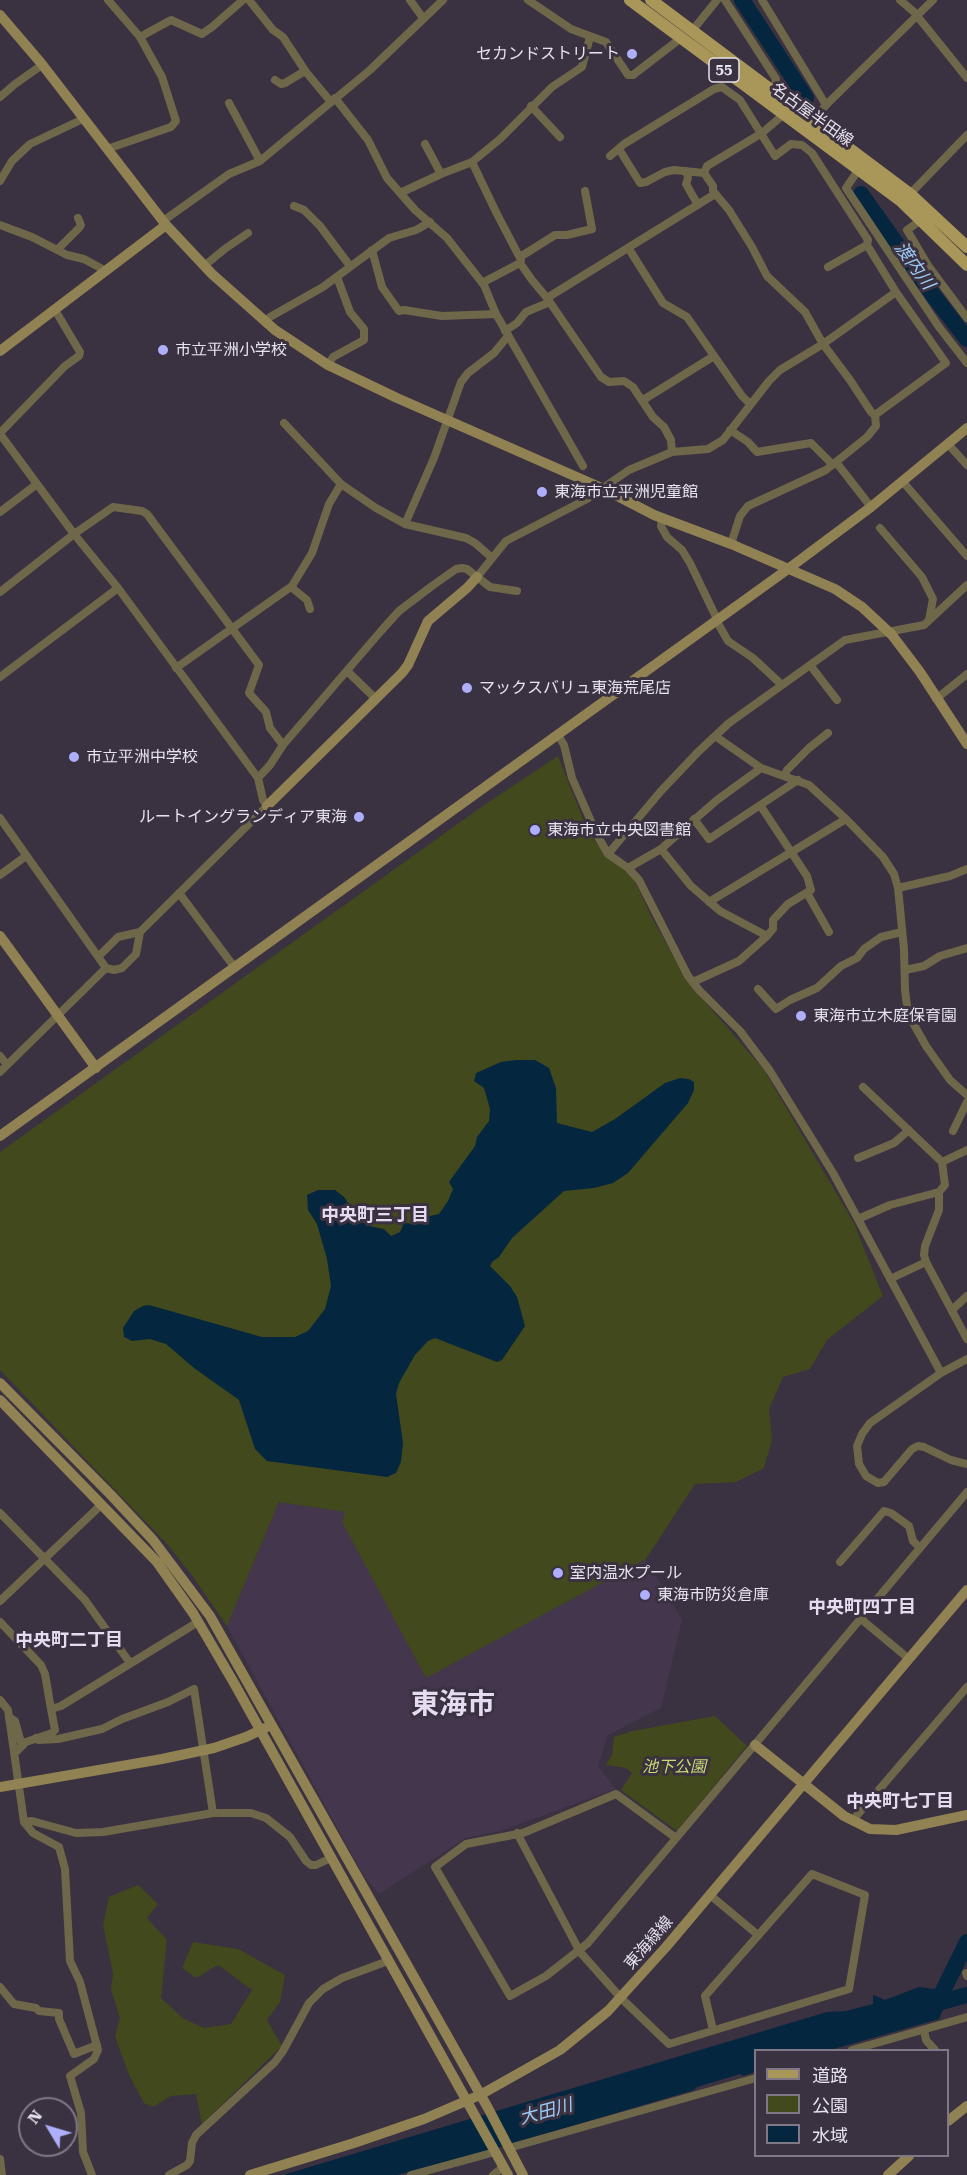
<!DOCTYPE html>
<html>
<head>
<meta charset="utf-8">
<style>
	body { margin:0 }
	#map { position:relative; width:967px; height:2175px; overflow:hidden; background:#3a3141; font-family:"Roboto Serif","Noto Sans JP",serif }
	canvas { display:block }
	.legend { position:absolute; left:754px; top:2049px; width:195px; height:108px; box-sizing:border-box; background:#3a3141; border:2px solid #807886; margin:0; padding:8px 10px; list-style:none; font-size:18px; color:#e8e2ed }
	.legend li { display:flex; align-items:center; gap:12px; height:30px }
	.legend b { width:30px; border:2px solid #807886 }
	.north { position:absolute; left:18px; top:2097px; width:60px; height:60px; box-sizing:border-box; background:#3a3141; border:2px solid #807886; border-radius:50%; rotate:308deg; font-size:16px; font-weight:700; line-height:24px; text-align:center; color:#e8e2ed }
	.north::after { content:''; display:block; margin:auto; width:21px; height:27px; background:#adaffb; clip-path:polygon(50% 0,100% 100%,50% 72%,0 100%) }
</style>
</head>
<body>
<div id="map">
<canvas width="967" height="2175"></canvas>
<ul class="legend">
<li><b style="height:8px;background:#a89758"></b>道路</li>
<li><b style="height:16px;background:#42491c"></b>公園</li>
<li><b style="height:16px;background:#04263f"></b>水域</li>
</ul>
<div class="north">N</div>
</div>
<script>
const c = document.querySelector('canvas').getContext('2d');
c.lineJoin = 'round';
function fill(path, color) { c.fillStyle = color; c.fill(path, 'evenodd'); }
const poly = rows => new Path2D(rows.map(r => 'M' + r).join(''));
function strokePath(path, color, width, dash) { c.strokeStyle = color; c.lineWidth = width; c.lineCap = dash ? 'butt' : 'round'; c.setLineDash(dash || []); c.stroke(path); }
function drawText(font, color, halo, rows, align = 'center') {
  c.font = font + ' "Roboto Serif","Noto Sans JP",serif'; c.lineWidth = 6; c.setLineDash([]); c.textBaseline = 'middle'; c.strokeStyle = halo; c.fillStyle = color; for (const [text, x, y, turn = 0] of rows) {
    c.save(); c.translate(x, y); c.rotate((+turn || 0) * Math.PI / 180); c.textAlign = isNaN(turn) ? turn : align; if (halo) c.strokeText(text, 0, 0); c.fillText(text, 0, 0); c.restore();
  }
}
fill(poly([
	[279,1502,346,1512,426,1677,646,1559,682,1620,661,1708,608,1735,598,1766,616,1789,500,1831,466,1838,379,1894,363,1875,227,1626]
]), '#43364d');
fill(poly([
	[558,756,588,831,603,852,634,879,651,916,687,981,764,1070,854,1223,883,1296,827,1340,810,1369,783,1377,769,1409,772,1440,764,1468,736,1482,695,1484,646,1559,426,1678,342,1522,345,1512,279,1502,227,1626,191,1574,167,1544,0,1370,0,1152,484,805],
	[715,1716,747,1746,677,1831,621,1790,632,1773,626,1768,606,1765,612,1755,614,1737,632,1731],
	[138,1885,158,1904,147,1918,167,1940,161,1998,184,2019,204,2028,231,2024,252,1990,218,1965,196,1978,182,1968,193,1942,238,1949,285,1975,280,2002,267,2020,282,2046,202,2124,196,2094,171,2096,153,2107,144,2103,129,2075,115,2037,120,2018,111,1990,113,1973,103,1925,109,1897]
]), '#42491c');
fill(poly([
	[517,1060,535,1060,549,1068,556,1088,557,1123,592,1132,615,1119,665,1083,680,1078,689,1079,694,1082,694,1090,688,1103,628,1173,613,1183,594,1188,564,1191,512,1238,499,1257,492,1262,490,1266,510,1286,517,1297,525,1326,502,1360,497,1362,435,1338,428,1341,415,1355,399,1383,396,1394,403,1443,401,1462,396,1473,387,1477,267,1461,255,1449,239,1400,194,1368,166,1344,150,1339,132,1341,124,1337,123,1328,134,1311,143,1306,149,1305,262,1337,295,1337,308,1331,325,1309,331,1286,327,1259,317,1224,308,1210,307,1195,318,1190,335,1190,344,1197,360,1221,369,1226,384,1229,391,1236,400,1232,404,1223,414,1224,421,1218,439,1214,448,1201,453,1189,449,1182,475,1146,477,1137,489,1121,490,1109,484,1088,474,1081,476,1073,501,1062],
	[919,1987,950,1991,939,2019,830,2050,756,2050,755,2072,743,2076,740,2074,697,2087,694,2090,460,2159,397,2175,283,2175,827,2012,846,2011,873,2004,873,1995,885,2000]
]), '#04263f');
strokePath(poly([
	[742,0,806,98],
	[861,194,933,295,967,339],
	[937,2003,967,1942],
	[927,2006,967,1995]
]), '#04263f', 16);
strokePath(poly([
	[249,0,273,30,283,37,306,72,331,102],
	[410,0,423,18],
	[528,0,571,29,606,42,628,75,633,75,681,38],
	[725,0,776,79,774,93],
	[762,0,826,105],
	[900,0,914,12,967,78],
	[692,31,717,0],
	[140,37,171,20,202,34,212,27,243,0],
	[275,80,281,84,285,83,305,71],
	[0,97,15,84,42,65],
	[335,98,368,140,387,178,415,210,447,238,484,285,496,314,583,466],
	[229,103,260,161],
	[531,106,560,137],
	[813,121,826,105,933,0],
	[425,144,441,174],
	[107,149,171,127,176,121,162,77,140,37,108,0],
	[619,149,640,183,646,182,665,172,674,170,704,173],
	[610,156,624,144,714,89,722,87,740,100,775,156,791,144,802,145,812,153,868,240,867,245],
	[472,162,496,212,521,260,520,263,532,280,547,298,601,377,609,382,624,381,633,387,653,417,664,427,671,440,672,452],
	[859,169,846,188,939,327,967,363],
	[686,171,688,178,686,184,698,205],
	[0,181,12,161,30,144,83,119],
	[400,193,441,174,472,162,500,139,552,87,582,67,590,37],
	[910,194,967,135],
	[294,206,304,210,320,226,350,266],
	[921,220,907,230,929,267,967,318],
	[163,221,229,174,260,161,370,70,443,0],
	[0,225,32,237,67,255,84,259,106,271],
	[629,249,663,303,687,317,742,396,750,404],
	[57,250,79,228,81,225,78,218],
	[372,250,382,287,399,311,404,310,442,316,496,314],
	[520,257,555,235,567,235,592,229,585,191],
	[204,266,226,248,248,233],
	[828,267,867,245,896,292,946,363,875,415],
	[482,283,520,263],
	[547,298,715,194],
	[265,322,270,317,323,287,389,238,416,230,430,222],
	[505,331,517,323,526,312,550,302],
	[328,365,333,357,364,340,364,329,350,312,337,277],
	[643,400,714,356],
	[284,423,341,484,376,508,405,524,466,538,475,543,491,557],
	[730,430,748,442,757,452,811,443,833,465],
	[0,433,65,366,79,356,80,352,55,310],
	[0,434,74,534,118,588,258,778,263,800,267,806,140,932,136,954,122,968,114,970,106,968,0,818],
	[948,444,967,465],
	[836,462,871,507],
	[903,482,967,556],
	[0,512,37,484],
	[662,519,661,526,667,537,682,550,690,563,717,619],
	[405,524,434,458,461,382,468,373,494,353,508,336],
	[880,528,922,577,933,599,929,620],
	[731,544,740,516,748,506,826,470,867,437,876,426,875,415,871,412,850,380,823,344,805,312,767,276,752,247,729,210,713,191,713,186,704,173,707,166,762,133,783,115],
	[477,577,506,541,587,499,629,470,672,452,708,449,723,440,769,381,780,370,823,344,896,292],
	[291,587,307,600,310,609],
	[0,592,74,534,113,507,142,511,147,514,259,665,249,693,266,712,270,728,283,745],
	[716,620,728,641,753,658,782,685],
	[810,665,837,700],
	[176,668,292,586,312,553,329,504,341,484],
	[347,671,376,699],
	[0,677,118,588],
	[936,699,967,674],
	[558,735,564,745,572,778,597,835,608,854,628,868],
	[715,736,761,768],
	[785,775,787,770,809,748,828,733],
	[258,778,270,765,283,745,381,631,399,611,432,586,456,569,462,568,467,569,490,587,517,591],
	[694,819,709,839,798,780],
	[661,849,691,886,720,911,767,936],
	[608,854,661,791,698,752,729,723,845,640,924,625,967,585],
	[0,875,26,856],
	[898,888,950,876,967,869],
	[179,893,235,968],
	[807,893,829,932],
	[709,902,846,819],
	[99,956,118,937,140,932],
	[905,970,924,966,940,956,967,948],
	[693,982,739,961,767,936,773,929,773,920,788,904,811,890,807,876,760,805],
	[758,989,776,1009,790,1000,817,988,841,966,857,958,864,949,881,937,902,932],
	[0,1056,7,1065],
	[0,1072,106,968],
	[863,1087,942,1162],
	[967,1095,950,1080,926,1046,908,1014,905,990,904,949,898,888,894,874,883,857,847,820,809,785,761,768,717,800,661,849,628,868,639,880,688,976,699,990,740,1031,770,1071,833,1173,858,1219,890,1205,939,1192,945,1185,942,1162,967,1150],
	[953,1131,967,1102],
	[858,1158,894,1143,909,1130],
	[858,1219,941,1373],
	[926,1262,924,1255,925,1246,939,1210,939,1192],
	[890,1279,926,1262,967,1339],
	[952,1310,967,1296],
	[967,1359,941,1373,870,1423,862,1434,857,1446,859,1464,866,1476,878,1483,884,1482,912,1449,918,1446,924,1447,951,1460,967,1464],
	[0,1513,85,1600,130,1663],
	[840,1562,884,1511,891,1513,909,1526,913,1541,920,1548],
	[0,1601,102,1504],
	[861,1619,909,1659],
	[0,1622,41,1665,45,1674,51,1709,61,1706,198,1622],
	[0,1700,8,1710,24,1822,33,1833,59,1847,65,1869,70,1961,80,1982,98,2050,94,2059,70,2076,81,2113,83,2152,92,2175],
	[9,1717,15,1721,22,1746],
	[36,1738,38,1740,58,1739,102,1729,122,1719,168,1702,194,1689,213,1813],
	[15,1753,26,1742,52,1733,55,1730,51,1709],
	[853,1820,967,1687],
	[24,1822,32,1821,76,1833,103,1832,213,1813,251,1813,266,1818,290,1837,306,1861,311,1865,316,1865,331,1858],
	[517,1833,580,1952,621,1998,669,2044,849,1989,865,1895,812,1874,705,1996,713,2030],
	[676,1838,616,1794,523,1833,466,1844,435,1867,510,1996,546,1976,588,1943,967,1492],
	[710,1895,758,1935],
	[966,1973,967,1976],
	[0,1987,14,2004,36,2008,39,2011,59,2013,59,2019,74,2054,97,2045],
	[924,2030,926,2040,935,2050],
	[852,2050,967,2017],
	[509,2148,756,2078],
	[0,2159,2,2175],
	[169,2175,187,2165,190,2161,192,2143,196,2135,275,2062,283,2051,309,2003,323,1989,342,1978,388,1961],
	[411,2175,495,2152],
	[493,2175,503,2167]
]), '#6f6749', 8);
strokePath(poly([
	[0,15,41,63,166,225,212,274,275,330,328,365,397,398,604,489,654,515,731,544,835,589,862,607,892,635,920,672,967,744],
	[0,351,166,225],
	[267,806,402,673,408,665,428,621,467,588,477,577],
	[0,936,96,1068],
	[0,1136,788,569,871,507,967,428],
	[0,1383,111,1495,153,1540,210,1616,488,2108,523,2175],
	[0,1400,157,1562,193,1613,234,1683,508,2175],
	[755,1745,844,1816,870,1829,896,1830,967,1815],
	[0,1787,162,1759,214,1748,246,1737,265,1728],
	[948,2121,967,2106],
	[250,2175,354,2143,424,2119,480,2095,560,2050,608,2011,666,1947,967,1590],
	[888,2175,909,2156]
]), '#908252', 10);
strokePath(poly([
	[630,0,901,201,967,265],
	[651,0,910,194,967,247]
]), '#a89758', 12);
for (const [x, y, r, color] of [
	[632,54,6,"#adaffb"],
	[163,350,6,"#adaffb"],
	[542,492,6,"#adaffb"],
	[467,688,6,"#adaffb"],
	[74,757,6,"#adaffb"],
	[359,817,6,"#adaffb"],
	[535,830,6,"#adaffb"],
	[801,1016,6,"#adaffb"],
	[558,1573,6,"#adaffb"],
	[645,1595,6,"#adaffb"]
]) { const dot = new Path2D(); dot.arc(x, y, r, 0, 2 * Math.PI); c.fillStyle = color; c.fill(dot); strokePath(dot, '#3a3141', 2); }
for (const [x, y, w] of [
	[724,70,30]
]) { const box = new Path2D(); box.roundRect(x - w / 2, y - 12, w, 24, 4.5); c.fillStyle = '#3a3141'; c.fill(box); strokePath(box, '#e8e2ed', 1.5); }
drawText('bold 15px', '#e8e2ed', null, [
	["55",724,70]
]);
drawText('16px', '#e8e2ed', '#3a3141', [
	["セカンドストリート",620,54,"right"],
	["市立平洲小学校",175,350],
	["東海市立平洲児童館",554,492],
	["マックスバリュ東海荒尾店",479,688],
	["市立平洲中学校",86,757],
	["ルートイングランディア東海",347,817,"right"],
	["東海市立中央図書館",547,830],
	["東海市立木庭保育園",813,1016],
	["室内温水プール",570,1573],
	["東海市防災倉庫",657,1595]
], 'left');
drawText('16px', '#e8e2ed', '#3a3141', [
	["名古屋半田線",812,115,36],
	["東海緑線",649,1943,-49]
]);
drawText('italic 16px', '#c8d971', '#3a3141', [
	["池下公園",674,1767]
]);
drawText('italic 18px', '#9cccf6', '#3a3141', [
	["渡内川",914,266,54],
	["大田川",546,2112,-15]
]);
drawText('bold 18px', '#e7dbf1', '#3a3141', [
	["中央町三丁目",375,1216],
	["中央町四丁目",862,1608],
	["中央町二丁目",69,1641],
	["中央町七丁目",900,1802]
]);
drawText('bold 28px', '#e7dbf1', '#3a3141', [
	["東海市",453,1705]
]);
</script>
</body>
</html>
